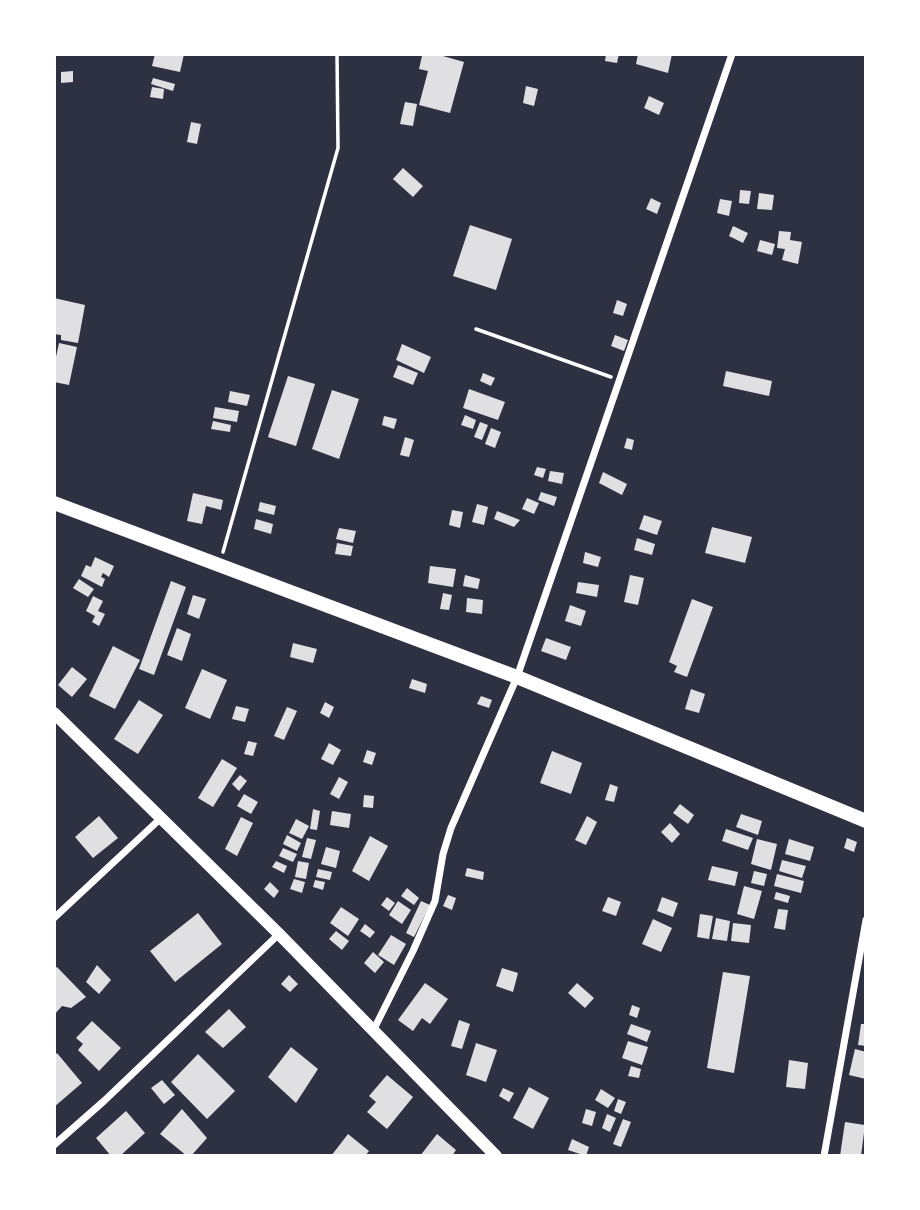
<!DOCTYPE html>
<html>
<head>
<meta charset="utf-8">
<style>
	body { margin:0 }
	#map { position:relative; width:920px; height:1210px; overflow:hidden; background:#2d3142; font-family:Overpass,sans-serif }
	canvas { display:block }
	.frame { position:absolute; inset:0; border:56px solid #fff; pointer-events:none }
</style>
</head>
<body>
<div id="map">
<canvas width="920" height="1210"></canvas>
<div class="frame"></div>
</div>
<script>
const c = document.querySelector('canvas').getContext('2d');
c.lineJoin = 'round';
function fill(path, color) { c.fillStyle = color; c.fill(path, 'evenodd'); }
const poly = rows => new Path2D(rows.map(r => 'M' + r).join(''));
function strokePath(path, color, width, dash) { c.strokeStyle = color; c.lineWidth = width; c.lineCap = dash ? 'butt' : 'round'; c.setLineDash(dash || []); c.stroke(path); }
fill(poly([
	[155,54,184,54,180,72,152,66],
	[425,54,436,54,464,62,450,113,419,105,428,71,419,69,422,56],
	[606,54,619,54,617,63,605,61],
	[638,54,672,54,668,73,636,64],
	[73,71,73,82,61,83,61,72],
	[153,78,175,84,173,91,151,84],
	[526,86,538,89,534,106,523,103],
	[152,87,164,89,163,99,150,97],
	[649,96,664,103,659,115,644,108],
	[405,102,417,104,413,126,400,124],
	[191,122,201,124,197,144,187,142],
	[403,168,423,186,413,197,393,179],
	[740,190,751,191,749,204,739,203],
	[759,193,774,195,772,210,757,209],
	[651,198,661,203,657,214,646,209],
	[720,199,732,201,729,216,717,213],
	[470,225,512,239,496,290,453,276],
	[733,226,748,233,743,243,729,236],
	[779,231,791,232,790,240,802,242,798,264,782,260,785,249,777,248],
	[760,240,775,244,772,255,757,251],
	[54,298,85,305,78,343,61,340,61,335,54,334],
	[617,300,627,304,623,316,613,313],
	[615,335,628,340,624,351,611,346],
	[59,343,77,347,69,385,54,382,54,366],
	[402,344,431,357,424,373,396,360],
	[398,365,418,373,413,385,393,377],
	[726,371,772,381,769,396,723,386],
	[483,373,495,378,491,386,480,381],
	[288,376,315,384,296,446,268,437],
	[469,389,505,402,498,420,463,408],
	[332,390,359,399,339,459,312,449],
	[230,391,250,395,247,406,228,402],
	[215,407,239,411,237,422,213,418],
	[465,415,476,420,473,429,461,425],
	[384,416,397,419,394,429,382,425],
	[213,421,231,425,230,432,211,429],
	[480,422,488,425,482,440,474,437],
	[491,428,501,432,495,448,485,444],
	[405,437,414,440,409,457,400,455],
	[627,438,634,440,632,450,624,448],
	[537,467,546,469,543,478,534,475],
	[550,471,564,473,562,484,548,481],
	[603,472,627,484,622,495,599,483],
	[541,492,557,497,554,506,538,500],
	[193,493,223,500,221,510,206,506,202,524,187,521],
	[527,498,539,503,534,514,522,509],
	[260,502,276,506,274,515,258,511],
	[477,504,488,507,484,525,472,522],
	[452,510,463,512,460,528,449,525],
	[497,511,520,520,514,527,494,519],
	[644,515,662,521,657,535,639,529],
	[256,519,273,524,271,534,254,529],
	[712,527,752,537,745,563,705,553],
	[339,528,356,531,353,543,336,539],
	[637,538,655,544,652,555,634,550],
	[337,543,353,546,351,556,335,554],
	[585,552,601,557,598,567,583,563],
	[95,557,114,566,109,577,103,573,101,577,105,579,102,587,81,576,86,565,91,567],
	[430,566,456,569,453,587,428,583],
	[465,575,480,579,478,589,463,586],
	[630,575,644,578,638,605,624,602],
	[79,579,94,589,88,597,73,588],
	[171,581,186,587,154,675,139,669],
	[578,582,599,585,597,597,576,593],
	[443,593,452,595,449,610,440,609],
	[193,595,206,599,199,619,187,614],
	[93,596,103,601,98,611,105,614,99,626,92,622,95,616,86,611],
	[467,598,483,600,482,614,466,612],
	[692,599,713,607,687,677,674,672,677,666,669,662],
	[570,605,586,611,581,626,565,621],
	[177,628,191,634,182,661,167,655],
	[546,638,571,647,566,660,541,651],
	[293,643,317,649,313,663,290,657],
	[113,646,140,660,115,709,89,696],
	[72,667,87,679,72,697,58,685],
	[202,669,227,680,210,719,185,708],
	[412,679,427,684,425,693,409,688],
	[691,689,705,694,699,713,685,709],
	[481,696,492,700,489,708,477,704],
	[139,700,163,715,138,754,114,739],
	[325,702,334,707,329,718,320,713],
	[236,706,249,709,245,722,232,719],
	[287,707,297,711,284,740,274,736],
	[248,741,257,743,253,756,244,754],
	[329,743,341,750,333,765,321,759],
	[367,750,376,753,372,765,363,762],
	[552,751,582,763,571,794,540,783],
	[222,759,237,768,213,807,198,798],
	[240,775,247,781,239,791,232,784],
	[339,777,348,782,339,799,330,794],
	[610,784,618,787,614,802,605,800],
	[244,794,258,802,251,814,237,806],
	[364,795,374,796,373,808,363,807],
	[680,804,694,815,688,824,673,813],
	[313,809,320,811,317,830,310,829],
	[332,811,351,814,349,828,330,825],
	[741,814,762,821,758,835,736,827],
	[99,816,118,838,93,858,75,837],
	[587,816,597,822,586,845,575,840],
	[241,817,253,823,237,856,225,849],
	[296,819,309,826,302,839,289,833],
	[670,823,680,834,672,843,661,832],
	[726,829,753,838,748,850,722,841],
	[287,835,301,843,297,851,283,844],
	[370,836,388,846,369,881,352,871],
	[307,838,316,840,311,859,302,857],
	[847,838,857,842,854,852,844,848],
	[757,839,777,844,771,870,751,864],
	[789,839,814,847,810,861,785,854],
	[326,847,340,851,336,868,321,864],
	[283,848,297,854,293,862,279,856],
	[782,860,806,866,802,878,779,871],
	[276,861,287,866,284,873,272,867],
	[298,861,309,863,306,879,295,877],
	[712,866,738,872,735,886,708,880],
	[467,868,484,872,483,880,465,876],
	[318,869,332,872,330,880,316,877],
	[754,871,767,874,764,886,751,883],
	[777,874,804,881,801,893,774,886],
	[294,879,305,882,302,893,290,889],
	[315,880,325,882,323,890,313,887],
	[270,882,279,891,274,898,264,889],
	[744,886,762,891,754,919,737,914],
	[407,888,419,898,414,905,401,896],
	[776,892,790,896,788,903,774,899],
	[448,895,456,898,452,910,443,906],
	[387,897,395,903,389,911,381,905],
	[608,897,621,902,616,916,602,911],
	[662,897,678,903,673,917,657,911],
	[398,901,411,910,402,924,389,915],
	[421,901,430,905,414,937,406,933],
	[341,907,359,919,348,936,330,923],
	[778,909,788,910,785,930,774,928],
	[198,913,222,944,175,982,150,951],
	[700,914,713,916,709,939,697,937],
	[716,918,730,921,727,941,712,939],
	[653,919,672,928,661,952,642,944],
	[733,923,751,925,749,943,731,941],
	[365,924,375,932,370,938,360,931],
	[336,931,349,941,342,950,329,939],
	[391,935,406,944,394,965,378,955],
	[373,952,384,962,375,973,364,963],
	[97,965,111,980,99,994,86,982],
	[57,967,86,997,71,1008,62,1006,54,1015,54,969],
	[502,968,518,973,513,992,496,986],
	[723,972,750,976,734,1073,707,1068],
	[289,975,298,984,290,992,281,984],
	[425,983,448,999,430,1024,422,1018,413,1031,398,1020],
	[577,983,594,998,585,1008,568,993],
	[632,1005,640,1008,637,1018,629,1015],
	[229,1009,246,1027,223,1048,205,1032],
	[459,1020,470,1024,462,1049,451,1046],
	[92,1021,121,1048,99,1071,78,1050,83,1044,76,1038],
	[631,1024,651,1031,647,1042,627,1034],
	[861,1024,866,1024,866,1046,858,1045],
	[628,1041,648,1047,642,1065,622,1058],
	[476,1043,497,1050,486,1082,466,1075],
	[291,1047,318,1069,296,1103,268,1077],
	[855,1049,866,1052,866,1079,849,1075],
	[57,1053,82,1083,54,1107,54,1056],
	[198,1054,235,1091,207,1119,171,1082],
	[789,1060,808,1063,805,1089,786,1087],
	[631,1066,641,1069,639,1078,628,1076],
	[387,1075,413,1097,387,1129,367,1112,376,1102,369,1096],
	[162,1080,175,1095,164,1104,151,1088],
	[529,1087,549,1098,533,1129,513,1118],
	[503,1088,514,1093,509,1102,499,1096],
	[601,1089,615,1098,608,1108,595,1100],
	[618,1099,626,1102,621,1114,614,1111],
	[182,1109,207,1138,191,1156,187,1156,160,1134],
	[586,1109,596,1112,592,1126,582,1123],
	[126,1111,145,1133,120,1156,111,1156,96,1138],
	[607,1114,616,1118,610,1132,602,1128],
	[623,1119,631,1122,621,1147,613,1144],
	[845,1122,865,1125,861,1156,840,1156],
	[348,1134,369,1151,365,1156,331,1156],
	[437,1134,456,1150,452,1156,420,1156],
	[572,1139,589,1147,586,1156,568,1150]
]), '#e0e0e3');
strokePath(poly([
	[476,329,611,377],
	[223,552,338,148,337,54]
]), '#fff', 3.5);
strokePath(poly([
	[54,918,161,818],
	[373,1031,413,951,435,901,443,854,451,828,517,677,732,54],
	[54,1145,104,1101,279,934],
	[824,1156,866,920]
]), '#fff', 7);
strokePath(poly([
	[54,713,279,934,496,1156]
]), '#fff', 12);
strokePath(poly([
	[54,503,517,677,866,821]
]), '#fff', 14);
</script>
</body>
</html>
